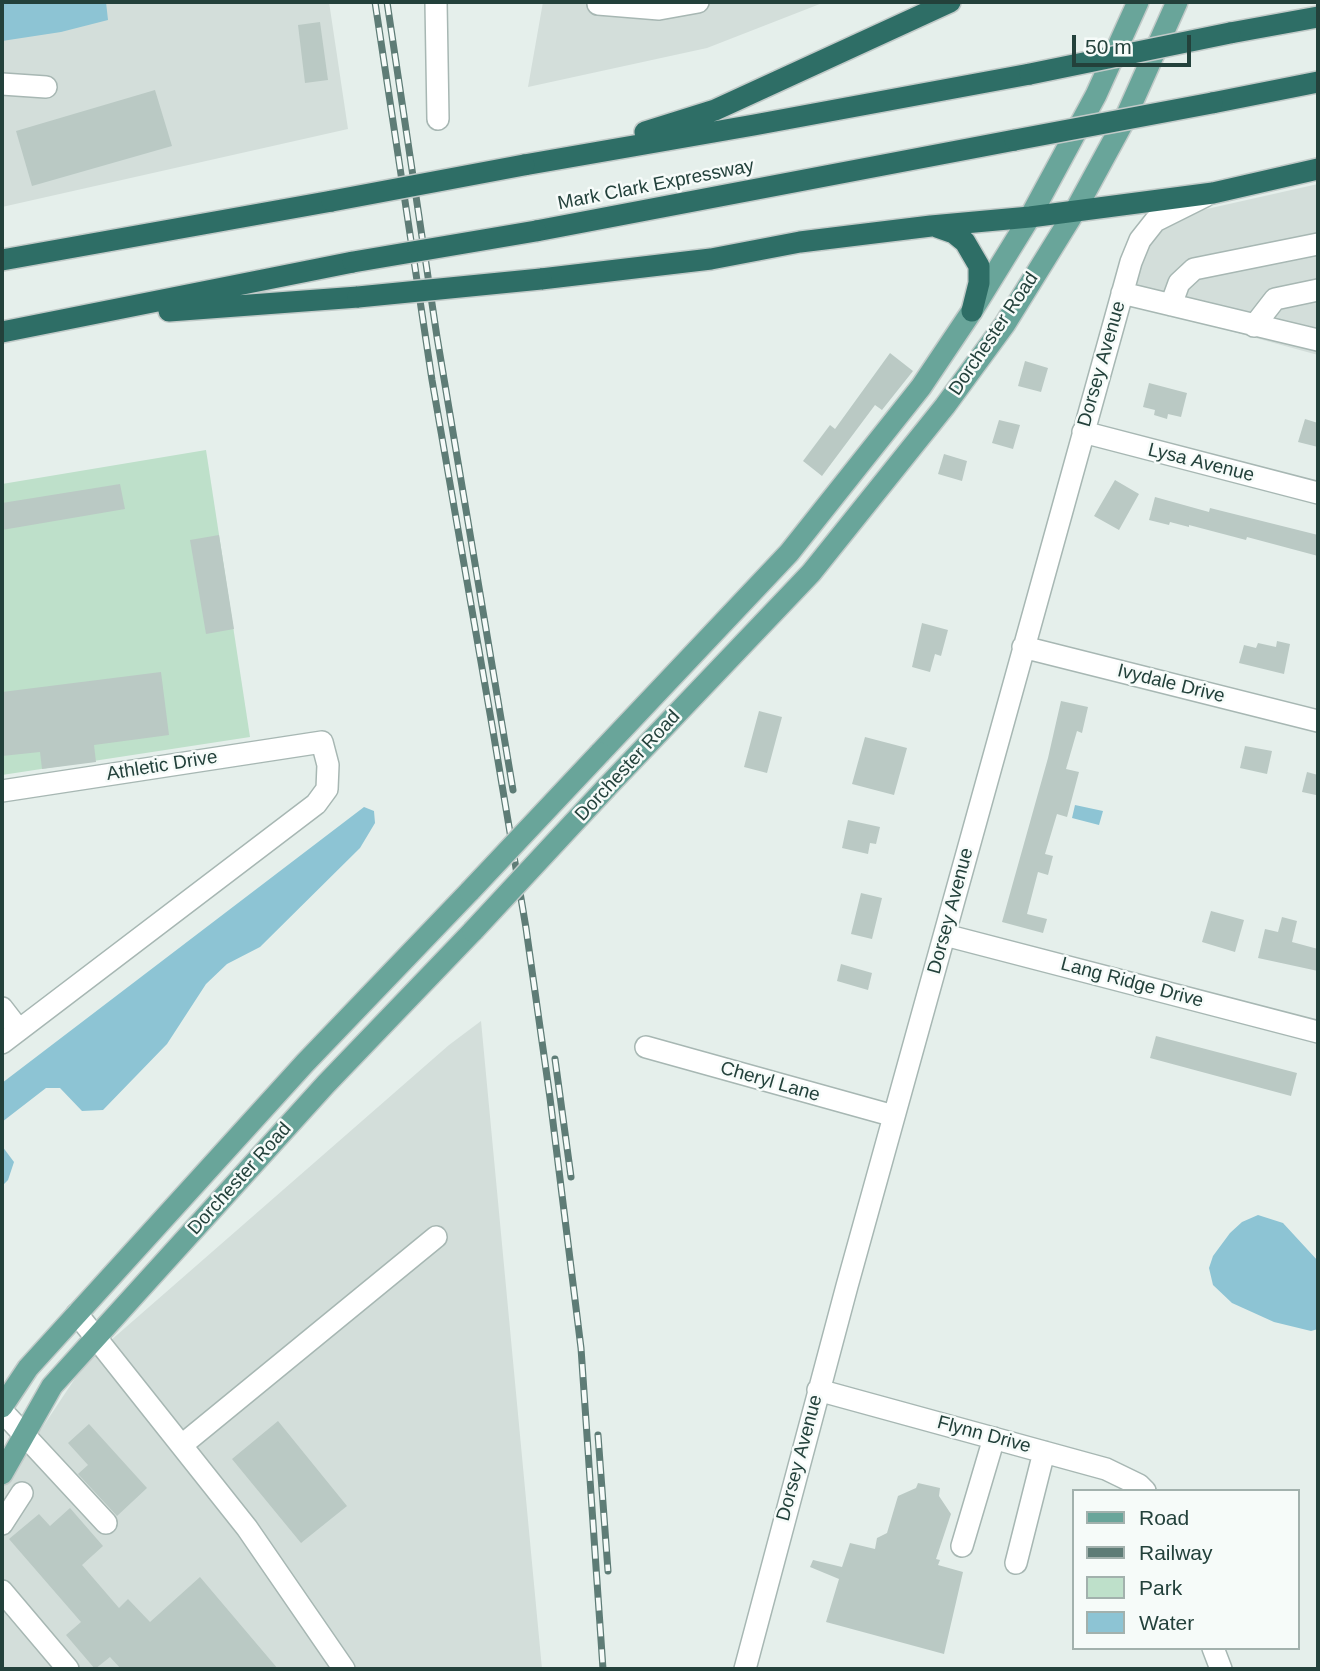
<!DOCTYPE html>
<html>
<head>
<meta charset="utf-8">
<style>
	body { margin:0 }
	#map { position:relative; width:1320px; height:1671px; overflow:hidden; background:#e5efeb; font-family:Helvetica,sans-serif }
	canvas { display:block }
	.frame { position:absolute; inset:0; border:4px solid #23413b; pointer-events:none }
	.legend { position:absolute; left:1072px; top:1489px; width:228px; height:161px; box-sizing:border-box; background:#f6fbf9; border:2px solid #a2b1ad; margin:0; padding:9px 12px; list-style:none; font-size:21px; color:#23413b }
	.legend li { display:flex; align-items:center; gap:14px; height:35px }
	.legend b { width:35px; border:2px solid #a2b1ad }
	.scale { position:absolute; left:1072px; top:35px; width:119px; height:32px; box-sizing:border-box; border:4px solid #23413b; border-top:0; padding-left:9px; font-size:21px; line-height:24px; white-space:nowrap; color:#23413b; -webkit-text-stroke:5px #f6fbf9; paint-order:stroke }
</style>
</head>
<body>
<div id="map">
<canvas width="1320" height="1671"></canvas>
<div class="frame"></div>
<ul class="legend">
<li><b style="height:9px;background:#69a59a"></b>Road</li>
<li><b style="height:9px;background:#5e7c76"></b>Railway</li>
<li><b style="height:19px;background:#bee0ca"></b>Park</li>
<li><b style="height:19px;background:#8dc4d4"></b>Water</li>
</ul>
<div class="scale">50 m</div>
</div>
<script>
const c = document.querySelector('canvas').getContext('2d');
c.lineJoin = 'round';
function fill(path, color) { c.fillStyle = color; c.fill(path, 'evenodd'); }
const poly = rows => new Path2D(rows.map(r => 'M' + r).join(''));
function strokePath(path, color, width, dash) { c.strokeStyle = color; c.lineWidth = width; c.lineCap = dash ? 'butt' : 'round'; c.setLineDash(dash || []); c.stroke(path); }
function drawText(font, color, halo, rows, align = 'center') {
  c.font = font + ' Helvetica,sans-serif'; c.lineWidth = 5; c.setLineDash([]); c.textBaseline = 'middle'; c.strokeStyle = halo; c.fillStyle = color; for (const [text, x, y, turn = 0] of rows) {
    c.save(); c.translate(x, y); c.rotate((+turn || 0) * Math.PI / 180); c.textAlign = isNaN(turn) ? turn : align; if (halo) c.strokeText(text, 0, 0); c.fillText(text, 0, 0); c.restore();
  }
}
fill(poly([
	[2,2,329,2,348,129,2,207],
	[543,2,825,2,707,48,528,87],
	[1318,184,1318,355,1120,301,1140,240,1180,215],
	[481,1021,542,1669,2,1669,2,1488,86,1362,449,1045]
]), '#d3deda');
fill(poly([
	[206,450,250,737,2,775,2,484]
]), '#bee0ca');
fill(poly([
	[2,2,106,2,108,20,61,32,2,41],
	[1075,805,1103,811,1099,825,1072,818],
	[364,807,374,811,375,823,360,848,260,947,227,964,206,984,167,1044,103,1110,82,1111,60,1088,46,1088,2,1122,2,1083],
	[2,1146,14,1162,8,1180,2,1186],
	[1258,1215,1283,1223,1318,1261,1318,1329,1311,1331,1274,1322,1232,1303,1213,1285,1209,1268,1213,1256,1230,1233,1242,1222]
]), '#8dc4d4');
fill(poly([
	[320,22,328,80,305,83,298,25],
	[155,90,172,146,32,186,16,131],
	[890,353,913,371,882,410,875,405,822,476,803,461,830,425,835,429],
	[1025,361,1048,368,1041,392,1018,386],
	[1149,383,1187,393,1181,417,1168,414,1167,419,1154,415,1155,410,1143,407],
	[1305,419,1318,423,1318,447,1298,442],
	[999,420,1020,425,1013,449,992,443],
	[944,454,967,461,962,481,938,474],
	[1115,480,1139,494,1119,530,1094,516],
	[120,484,125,509,2,530,2,503],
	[1155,497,1209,512,1210,508,1318,535,1318,556,1247,537,1246,540,1189,525,1189,527,1170,522,1169,525,1149,520],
	[219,535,234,629,206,634,190,540],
	[922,623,948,630,941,656,935,654,930,672,912,667],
	[1277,641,1290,644,1284,674,1239,663,1244,645,1256,648,1258,643,1276,647],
	[161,672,169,735,94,745,96,762,42,769,40,752,2,756,2,692],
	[1061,701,1088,707,1082,733,1077,731,1066,769,1079,772,1067,817,1057,814,1045,854,1053,856,1048,875,1038,872,1027,914,1047,919,1043,933,1002,922,1048,758],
	[759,711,782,717,767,773,744,767],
	[865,737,907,748,894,795,852,784],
	[1245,746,1272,751,1267,774,1240,768],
	[1307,772,1318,775,1316,795,1302,792],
	[848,820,880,827,876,844,870,843,868,854,842,848],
	[861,893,882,898,872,939,851,934],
	[1211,911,1244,920,1235,952,1202,942],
	[1282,917,1297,921,1292,942,1318,949,1318,971,1258,958,1265,929,1278,932],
	[841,964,872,973,868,990,837,981],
	[1156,1036,1297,1073,1291,1096,1150,1058],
	[278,1421,347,1506,301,1543,232,1459],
	[89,1424,147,1488,117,1516,78,1474,88,1465,68,1443],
	[918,1483,940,1488,939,1496,951,1514,936,1559,940,1560,938,1565,963,1572,944,1654,826,1622,839,1579,810,1567,813,1560,842,1567,850,1543,875,1549,877,1538,887,1533,898,1496,916,1488],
	[70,1508,103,1546,82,1565,119,1608,128,1599,150,1622,200,1577,278,1669,121,1669,110,1657,95,1669,66,1635,81,1622,9,1539,39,1514,50,1526]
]), '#bac9c4');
const minor = poly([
	[436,2,438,119],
	[598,2,598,4,659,9,698,2],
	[2,84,46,87],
	[1122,293,1318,340],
	[1171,305,1179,283,1194,269,1318,244],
	[1254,326,1275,299,1318,290],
	[1083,432,1318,493],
	[1023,647,1318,721],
	[2,791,322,742,328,765,327,789,316,804,2,1043],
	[945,935,1318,1032],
	[2,1008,19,1030],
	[646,1047,894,1116],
	[77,1314,247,1528,344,1669],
	[818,1390,1106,1469,1139,1485,1145,1491],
	[2,1411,106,1523],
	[182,1445,436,1237],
	[2,1524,22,1493],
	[962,1546,994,1438],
	[1016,1563,1044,1452],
	[2,1591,68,1669],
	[1213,1648,1221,1669],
	[745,1669,847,1286,1131,262,1140,240,1155,221,1205,196]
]);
const major = poly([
	[600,753,789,553,921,387,972,311,1030,217,1096,95,1138,2],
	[606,788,811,573,945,406,1005,324,1075,211,1124,121,1177,2],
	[2,1407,28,1368,305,1063,470,891],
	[2,1474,52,1386,326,1084,473,931]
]);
const highway = poly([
	[1230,33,1318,17],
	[1212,103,1318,82],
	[645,132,715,110,950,2],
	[524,165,754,125,1030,74],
	[937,227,954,233,965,242,979,266,979,283,972,311],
	[536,231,1015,140],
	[2,260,332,201],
	[541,279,711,259,800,242,931,226,1030,217,1213,193,1318,169],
	[169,311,358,297],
	[2,332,353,262]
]);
strokePath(minor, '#a7b7b3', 24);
strokePath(major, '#c1cac8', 24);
strokePath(highway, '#c1cac8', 24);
strokePath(minor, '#fff', 21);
strokePath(major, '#69a59a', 21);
strokePath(highway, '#2e6e66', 21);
const rail = poly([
	[375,2,432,380,493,731,526,928,550,1098,581,1348,603,1669],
	[387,2,437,337,513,790],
	[555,1059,571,1177],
	[598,1435,608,1571]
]);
strokePath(rail, '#5e7c76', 7);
strokePath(rail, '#f6fbf9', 4.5, [13]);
const majorBridge = poly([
	[470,891,600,753],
	[473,931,606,788]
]);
const highwayBridge = poly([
	[1030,74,1230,33],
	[1015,140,1212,103],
	[332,201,524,165],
	[353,262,536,231],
	[358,297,541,279]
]);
strokePath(majorBridge, '#c1cac8', 24, []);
strokePath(highwayBridge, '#c1cac8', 24, []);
strokePath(majorBridge, '#69a59a', 21);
strokePath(highwayBridge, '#2e6e66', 21);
drawText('19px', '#23413b', '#f6fbf9', [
	["Mark Clark Expressway",656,185,-11],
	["Dorchester Road",994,334,-56],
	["Dorsey Avenue",1102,364,-74],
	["Lysa Avenue",1201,463,14],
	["Ivydale Drive",1171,684,14],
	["Athletic Drive",162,766,-9],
	["Dorchester Road",628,766,-47],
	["Dorsey Avenue",951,911,-75],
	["Lang Ridge Drive",1132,983,15],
	["Cheryl Lane",770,1082,16],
	["Dorchester Road",240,1179,-48],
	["Flynn Drive",984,1435,15],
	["Dorsey Avenue",800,1458,-75]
]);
</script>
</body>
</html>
